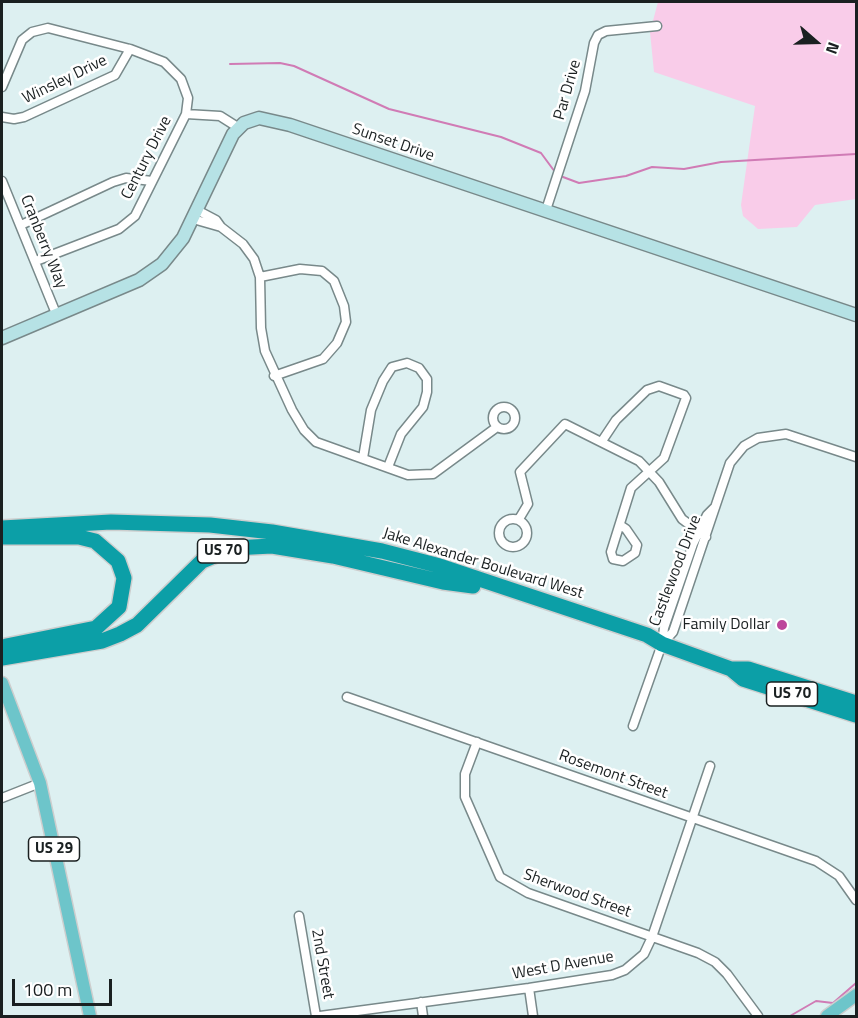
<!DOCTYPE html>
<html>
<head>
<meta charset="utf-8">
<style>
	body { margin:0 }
	#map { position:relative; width:858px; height:1018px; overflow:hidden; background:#ddf0f1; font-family:"Titillium Web",sans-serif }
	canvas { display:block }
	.frame { position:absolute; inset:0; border:3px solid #1a2021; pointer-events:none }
	.north { position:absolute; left:786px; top:12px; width:60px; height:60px; -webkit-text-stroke:4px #fff; paint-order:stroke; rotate:110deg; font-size:16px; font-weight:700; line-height:24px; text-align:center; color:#1a2021 }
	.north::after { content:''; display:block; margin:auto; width:21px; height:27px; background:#1a2021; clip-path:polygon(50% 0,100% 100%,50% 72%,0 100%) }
	.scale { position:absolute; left:12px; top:979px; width:100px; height:27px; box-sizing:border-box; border:3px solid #1a2021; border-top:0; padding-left:8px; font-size:18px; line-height:21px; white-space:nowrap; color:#1a2021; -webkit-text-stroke:4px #fff; paint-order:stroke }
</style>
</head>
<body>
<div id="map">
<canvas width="858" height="1018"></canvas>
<div class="frame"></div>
<div class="north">N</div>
<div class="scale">100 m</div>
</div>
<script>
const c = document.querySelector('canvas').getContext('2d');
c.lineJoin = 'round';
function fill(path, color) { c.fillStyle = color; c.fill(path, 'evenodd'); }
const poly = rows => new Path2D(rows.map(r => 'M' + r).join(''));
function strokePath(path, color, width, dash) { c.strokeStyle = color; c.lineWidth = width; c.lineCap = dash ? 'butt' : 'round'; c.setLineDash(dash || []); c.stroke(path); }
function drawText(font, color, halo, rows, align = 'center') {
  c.font = font + ' "Titillium Web",sans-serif'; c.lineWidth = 5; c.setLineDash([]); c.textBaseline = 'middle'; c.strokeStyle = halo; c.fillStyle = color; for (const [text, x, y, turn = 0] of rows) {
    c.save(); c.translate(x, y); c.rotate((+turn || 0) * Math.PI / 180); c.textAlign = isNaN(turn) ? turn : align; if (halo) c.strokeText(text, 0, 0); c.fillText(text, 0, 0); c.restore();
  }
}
fill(poly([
	[658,2,856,2,856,199,815,205,797,227,758,229,743,216,741,205,755,106,654,72,650,32]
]), '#f9cce9');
strokePath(poly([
	[230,64,280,63,294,66,389,109,501,137,541,153,555,172],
	[563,177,579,183,626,176,652,167,684,169,721,162,856,154],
	[790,1016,816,1001,833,1003,856,983]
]), '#d07bb5', 2);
const street = poly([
	[2,87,22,40,32,32,48,28,130,49,164,62,181,79,188,98,186,114,135,216,119,229,36,261],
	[186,114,220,116,239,128],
	[2,117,14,119,24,117,115,75,130,49],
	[2,181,57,316],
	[197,210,216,220,221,227,243,244,254,259,260,277,261,328,265,351,292,410,304,430,316,442,408,475,433,474,497,427],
	[546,210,585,91,594,43,598,35,606,31,657,26],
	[193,219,221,227],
	[21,225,113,182,126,178,152,181],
	[260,277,300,269,322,271,334,281,344,306,346,322,337,343,323,359,274,376],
	'493 418a11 11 0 1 1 22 0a11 11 0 1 1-22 0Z',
	[602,441,616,420,647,390,659,386,684,395,686,398,664,458,631,488,611,552,613,559,623,561,635,553,637,545,626,529,620,525],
	[363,458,371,410,383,381,392,367,407,363,419,368,427,379,427,392,423,407,401,434,388,467],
	'499 533a14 14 0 1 1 28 0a14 14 0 1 1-28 0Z',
	[519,519,528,504,520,472,565,424,639,461,659,482,682,519,706,537],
	[662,644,673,632,730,463,744,446,758,438,786,434,856,457],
	[347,697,816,861,839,876,856,900],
	[633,726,662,644,664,628,693,544,707,515,714,508],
	[477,742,465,774,465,797,500,877,528,893,698,953,715,962,727,974,758,1016],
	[2,798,40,783],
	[299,916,316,1016],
	[529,988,533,1016],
	[421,1002,423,1016],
	[320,1016,529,988,612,975,625,970,644,954,652,937,710,766]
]);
const secondary = poly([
	[2,338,139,280,162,264,183,238,233,134,244,123,259,118,290,125,856,315]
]);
const primary = poly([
	[2,683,40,783,90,1016],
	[827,1016,856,995]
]);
const highway = poly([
	[2,528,111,522,210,525,272,532,382,551,440,566,647,635,662,644,731,669,743,679,856,715],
	[2,537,79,537,95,541,118,561,124,578,119,607,96,628,6,646,2,651],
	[2,658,102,641,120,634,137,625,202,561,233,548,272,546,333,556,443,582,473,586],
	[731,669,748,669,856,703]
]);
strokePath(street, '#78898a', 11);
strokePath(secondary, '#78898a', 15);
strokePath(primary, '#cdcece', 15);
strokePath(highway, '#cdcece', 18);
strokePath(street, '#fff', 8);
strokePath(secondary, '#b6e2e5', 12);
strokePath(primary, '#6dc5ca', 12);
strokePath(highway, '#0c9fa7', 15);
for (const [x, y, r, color] of [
	[782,625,6,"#bd469b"]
]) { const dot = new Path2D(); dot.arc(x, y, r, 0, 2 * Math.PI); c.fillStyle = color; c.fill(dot); strokePath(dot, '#fff', 2); }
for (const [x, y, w] of [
	[223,551,51],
	[792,694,51],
	[54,849,51]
]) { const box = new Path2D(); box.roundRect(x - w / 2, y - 12, w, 24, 4.5); c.fillStyle = '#fff'; c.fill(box); strokePath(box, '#1a2021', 1.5); }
drawText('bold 15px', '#1a2021', null, [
	["US 70",223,551],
	["US 70",792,694],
	["US 29",54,849]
]);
drawText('16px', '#1a2021', '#fff', [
	["Winsley Drive",65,80,-26],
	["Par Drive",568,90,-74],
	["Sunset Drive",393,143,19],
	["Century Drive",147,158,-63],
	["Cranberry Way",43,242,68],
	["Jake Alexander Boulevard West",483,564,17],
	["Castlewood Drive",676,571,-69],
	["Rosemont Street",613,775,20],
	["Sherwood Street",577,894,20],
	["2nd Street",322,964,80],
	["West D Avenue",563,966,-10]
]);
drawText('16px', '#1a2021', '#fff', [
	["Family Dollar",770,625]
], 'right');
</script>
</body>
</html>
